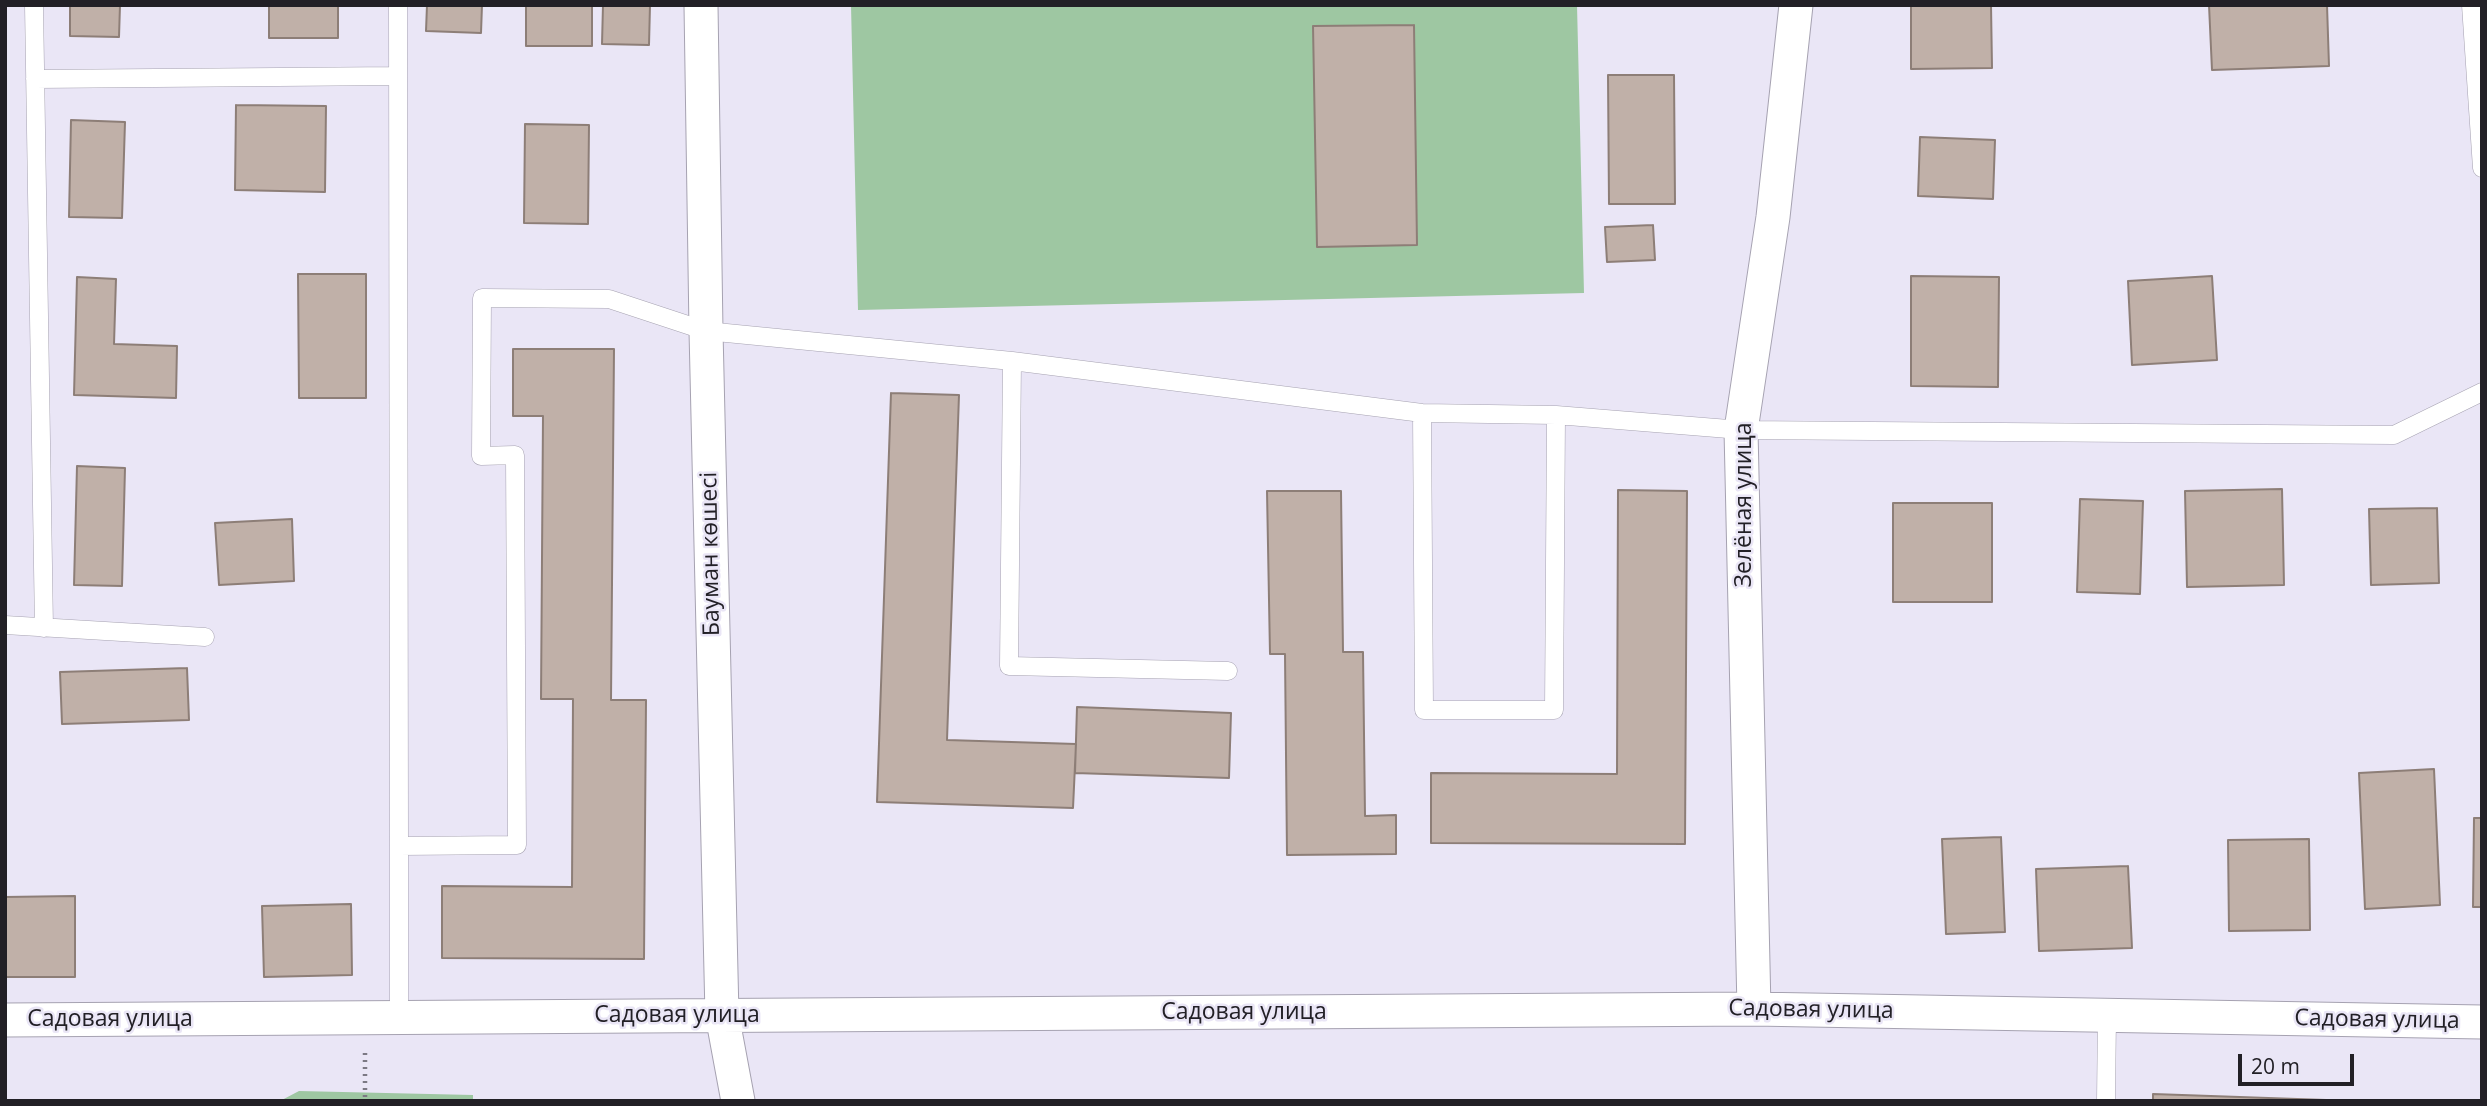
<!DOCTYPE html>
<html>
<head>
<meta charset="utf-8">
<style>
	body { margin:0 }
	#map { position:relative; width:2487px; height:1106px; overflow:hidden; background:#eae6f6; font-family:"Open Sans",sans-serif }
	canvas { display:block }
	.frame { position:absolute; inset:0; border:7px solid #222026; pointer-events:none }
	.scale { position:absolute; left:2238px; top:1054px; width:116px; height:32px; box-sizing:border-box; border:4px solid #222026; border-top:0; padding-left:9px; font-size:21px; line-height:24px; white-space:nowrap; color:#222026; -webkit-text-stroke:5px #eae6f6; paint-order:stroke }
</style>
</head>
<body>
<div id="map">
<canvas width="2487" height="1106"></canvas>
<div class="frame"></div>
<div class="scale">20 m</div>
</div>
<script>
const c = document.querySelector('canvas').getContext('2d');
c.lineJoin = 'round';
function fill(path, color) { c.fillStyle = color; c.fill(path, 'evenodd'); }
const poly = rows => new Path2D(rows.map(r => 'M' + r).join(''));
function strokePath(path, color, width, dash) { c.strokeStyle = color; c.lineWidth = width; c.lineCap = dash ? 'butt' : 'round'; c.setLineDash(dash || []); c.stroke(path); }
function drawText(font, color, halo, rows, align = 'center') {
  c.font = font + ' "Open Sans",sans-serif'; c.lineWidth = 5; c.setLineDash([]); c.textBaseline = 'middle'; c.strokeStyle = halo; c.fillStyle = color; for (const [text, x, y, turn = 0] of rows) {
    c.save(); c.translate(x, y); c.rotate((+turn || 0) * Math.PI / 180); c.textAlign = isNaN(turn) ? turn : align; if (halo) c.strokeText(text, 0, 0); c.fillText(text, 0, 0); c.restore();
  }
}
fill(poly([
	[851,5,1577,5,1584,293,858,310],
	[299,1091,473,1095,473,1101,280,1101]
]), '#9ec7a2');
const building = poly([
	[70,5,120,5,119,37,70,36,70,5],
	[269,5,338,5,338,38,269,38,269,5],
	[427,5,482,5,481,33,426,31,427,5],
	[526,5,592,5,592,46,526,46,526,5],
	[603,5,650,5,649,45,602,44,603,5],
	[1911,5,1991,5,1992,68,1911,69,1911,5],
	[2209,5,2327,5,2329,66,2212,70,2209,5],
	[1414,25,1417,245,1317,247,1313,26,1414,25],
	[1608,75,1674,75,1675,204,1609,204,1608,75],
	[236,105,326,106,325,192,235,190,236,105],
	[71,120,125,122,122,218,69,217,71,120],
	[525,124,589,125,588,224,524,223,525,124],
	[1920,137,1995,140,1993,199,1918,196,1920,137],
	[1653,225,1655,260,1607,262,1605,227,1653,225],
	[298,274,366,274,366,398,299,398,298,274],
	[1911,276,1999,277,1998,387,1911,386,1911,276],
	[2212,276,2217,360,2132,365,2128,281,2212,276],
	[77,277,116,279,114,344,177,346,176,398,74,395,77,277],
	[513,349,614,349,611,700,646,700,644,959,442,958,442,886,572,887,573,699,541,699,543,416,513,416,513,349],
	[891,393,959,395,947,740,1076,744,1073,808,877,802,891,393],
	[77,466,125,468,122,586,74,585,77,466],
	[2282,489,2284,585,2187,587,2185,491,2282,489],
	[1618,490,1687,491,1685,844,1431,843,1431,773,1617,774,1618,490],
	[1267,491,1341,491,1343,652,1363,652,1365,816,1396,815,1396,854,1287,855,1285,654,1270,654,1267,491],
	[2080,499,2143,501,2140,594,2077,592,2080,499],
	[1893,503,1992,503,1992,602,1893,602,1893,503],
	[2437,508,2439,583,2371,585,2369,509,2437,508],
	[292,519,294,581,219,585,215,523,292,519],
	[187,668,189,720,62,724,60,672,187,668],
	[1077,707,1231,713,1229,778,1075,773,1077,707],
	[2434,769,2440,905,2365,909,2359,773,2434,769],
	[2474,818,2482,818,2482,907,2473,907,2474,818],
	[2001,837,2005,932,1946,934,1942,839,2001,837],
	[2309,839,2310,930,2229,931,2228,840,2309,839],
	[2128,866,2132,948,2039,951,2036,869,2128,866],
	[75,896,75,977,5,977,5,897,75,896],
	[351,904,352,975,264,977,262,906,351,904],
	[2153,1094,2355,1101,2153,1101,2153,1094]
]);
fill(building, '#c0b0a8');
strokePath(building, '#8d7e77', 2);
const service = poly([
	[34,5,44,628],
	[398,5,399,846],
	[2471,5,2482,168],
	[35,79,398,76],
	[1012,361,1009,666,1228,671],
	[1422,413,1424,710,1554,710,1556,415],
	[5,625,205,637],
	[399,1017,399,846,517,845,515,455,481,456,482,298,609,299,706,331,1012,361,1422,413,1556,415,1741,430,2394,435,2482,392],
	[2106,1101,2107,1015]
]);
const minor = poly([
	[701,5,706,331,722,1015,738,1101],
	[1754,1009,1741,430,1773,217,1796,5],
	[5,1020,1754,1009,2482,1022]
]);
strokePath(service, '#a6a2b1', 19);
strokePath(minor, '#a6a2b1', 35);
strokePath(poly([
	[365,1053,365,1101]
]), '#7c7984', 4.5, [2, 5]);
strokePath(service, '#fff', 18);
strokePath(minor, '#fff', 33);
drawText('23px', '#222026', '#eae6f6', [
	["Зелёная улица",1744,505,-90],
	["Бауман көшесі",711,554,-91],
	["Садовая улица",1811,1010,1],
	["Садовая улица",1244,1012],
	["Садовая улица",677,1015],
	["Садовая улица",110,1019],
	["Садовая улица",2377,1020,1]
]);
</script>
</body>
</html>
